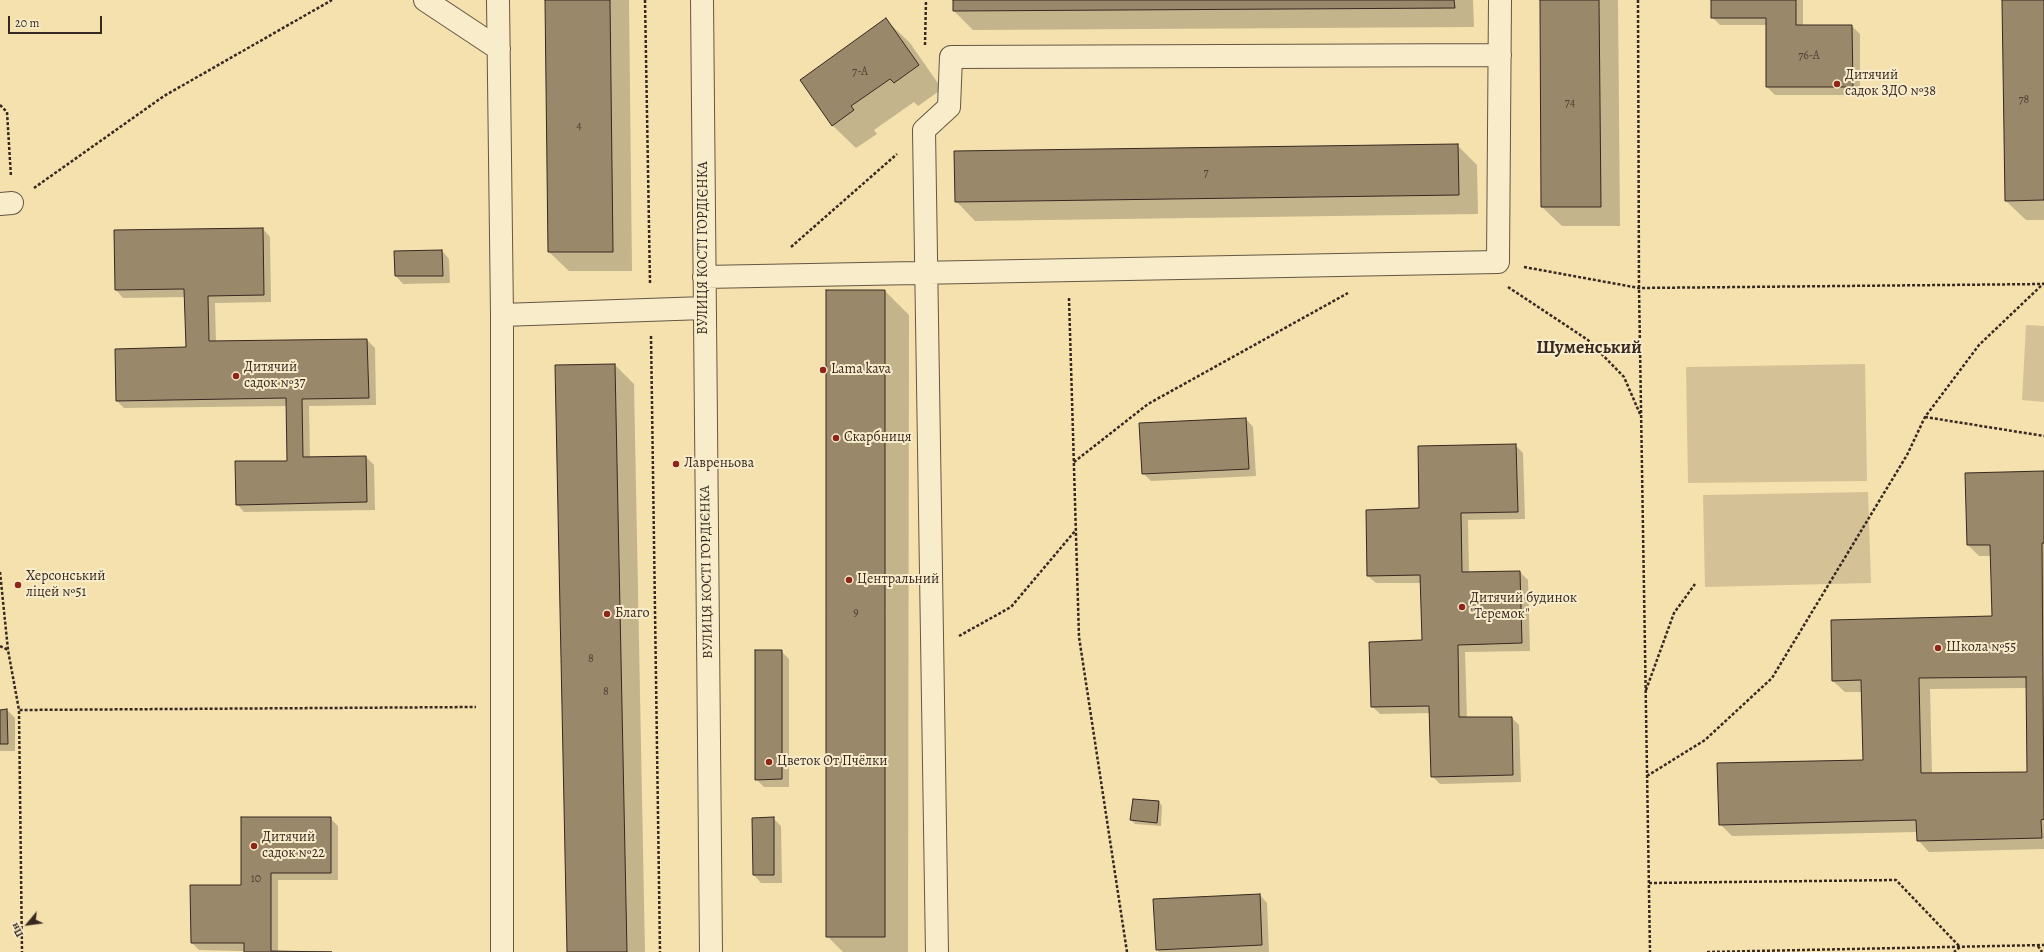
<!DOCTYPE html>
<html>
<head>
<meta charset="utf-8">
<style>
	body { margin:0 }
	#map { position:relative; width:2044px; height:952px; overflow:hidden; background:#f4e1ae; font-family:Alegreya,serif }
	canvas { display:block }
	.north { position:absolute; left:8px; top:904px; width:40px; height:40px; -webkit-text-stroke:3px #f8ecca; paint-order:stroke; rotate:241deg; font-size:11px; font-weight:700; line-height:16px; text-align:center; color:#372821 }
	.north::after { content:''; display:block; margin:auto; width:14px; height:18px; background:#372821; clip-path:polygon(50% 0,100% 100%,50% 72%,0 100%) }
	.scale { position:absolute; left:8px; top:16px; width:94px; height:18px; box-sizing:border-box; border:2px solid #372821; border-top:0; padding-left:5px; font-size:12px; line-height:14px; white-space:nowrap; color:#372821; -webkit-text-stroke:3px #f8ecca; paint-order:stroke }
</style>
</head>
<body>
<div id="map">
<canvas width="2044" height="952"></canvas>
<div class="north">Пн</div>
<div class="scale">20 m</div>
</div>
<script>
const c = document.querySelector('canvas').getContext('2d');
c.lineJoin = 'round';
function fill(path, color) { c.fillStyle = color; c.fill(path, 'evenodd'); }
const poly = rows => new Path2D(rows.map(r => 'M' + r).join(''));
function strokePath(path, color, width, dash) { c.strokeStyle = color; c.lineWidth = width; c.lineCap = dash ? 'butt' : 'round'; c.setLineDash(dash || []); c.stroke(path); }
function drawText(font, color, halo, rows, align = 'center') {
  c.font = font + ' Alegreya,serif'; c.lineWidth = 4; c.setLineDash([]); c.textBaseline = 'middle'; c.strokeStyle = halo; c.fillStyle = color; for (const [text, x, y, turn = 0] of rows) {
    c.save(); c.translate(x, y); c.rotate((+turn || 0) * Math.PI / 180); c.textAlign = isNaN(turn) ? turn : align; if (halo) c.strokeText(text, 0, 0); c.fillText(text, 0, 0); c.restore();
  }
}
fill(poly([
	[2026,325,2044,326,2044,402,2022,400],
	[1865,364,1867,481,1688,483,1686,367],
	[1868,492,1871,583,1705,587,1703,495]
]), '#d4c296');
fill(poly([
	[546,0,629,0,632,271,569,271,549,252],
	[954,0,1473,0,1474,27,973,30,954,11],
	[1541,0,1618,0,1620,226,1562,226,1542,207],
	[1712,0,1803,0,1803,26,1852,26,1860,34,1860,95,1775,95,1767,87,1767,25,1720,25,1712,17],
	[2003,0,2044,0,2044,220,2026,220,2006,201],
	[886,20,910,43,942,89,918,106,914,102,874,130,877,134,856,148,832,125],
	[1457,145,1477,165,1478,214,975,221,956,201],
	[263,229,270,237,271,302,215,303,216,342,367,340,375,348,376,405,309,406,310,458,366,457,374,465,375,510,244,512,237,504,288,462,287,406,124,408,117,401,187,348,186,297,123,298,116,290],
	[442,251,449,259,450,283,403,284,396,276,395,252],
	[885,291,909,315,908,952,843,952,827,936],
	[615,365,634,384,645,952,568,952],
	[1246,419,1253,427,1256,476,1151,481,1143,473],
	[1515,445,1523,453,1525,519,1468,520,1469,573,1520,572,1528,580,1530,651,1465,652,1467,718,1512,718,1519,725,1521,782,1440,784,1432,776,1431,713,1380,714,1372,706,1423,641,1422,583,1376,583,1368,576,1420,509],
	[2044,472,2044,849,1929,852,1918,840,1918,832,1732,836,1720,824,1864,761,1862,692,1845,692,1833,681,1993,617,1992,556,1979,556,1968,545],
	[2027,688,2028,773,1932,774,1930,689],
	[781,651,789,659,789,787,764,787,756,779],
	[7,710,15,718,15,751,0,751,0,711],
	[1159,802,1162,806,1161,826,1135,824,1131,820],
	[330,818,338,826,338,880,278,880,278,952,199,950,192,943,242,886],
	[773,818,781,826,782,883,761,883,754,875],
	[1260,895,1267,903,1269,952,1159,952,1157,949]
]), '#0003');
const building = poly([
	[545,0,610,0,613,252,548,252,545,0],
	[953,0,1454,0,1455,8,953,11,953,0],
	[1540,0,1599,0,1601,207,1541,207,1540,0],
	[1711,0,1796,0,1796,25,1852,25,1853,87,1766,87,1766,18,1711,18,1711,0],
	[2002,0,2044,0,2044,200,2005,201,2002,0],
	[886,18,919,65,894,83,890,79,851,106,854,110,832,126,800,80,886,18],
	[1458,144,1459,195,955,202,954,151,1458,144],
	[263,228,264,295,208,296,209,341,367,339,369,398,302,399,303,457,366,456,367,502,236,505,235,461,287,461,286,398,116,401,115,349,186,347,184,289,115,290,114,230,263,228],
	[442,250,443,276,395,276,394,251,442,250],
	[826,290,885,290,885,937,826,937,826,290],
	[615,364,627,952,567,952,555,365,615,364],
	[1246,418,1249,469,1142,474,1139,423,1246,418],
	[1516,444,1518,512,1461,513,1462,572,1520,571,1522,643,1458,645,1459,717,1512,717,1513,775,1431,777,1429,706,1371,707,1369,642,1422,640,1420,575,1367,576,1366,510,1419,508,1418,446,1516,444],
	[2044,471,2044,543,2042,543,2044,819,2041,820,2042,838,1917,841,1916,820,1719,825,1717,763,1863,760,1861,680,1832,681,1831,620,1992,616,1990,545,1967,545,1965,473,2044,471],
	[2026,677,2027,772,1921,773,1919,678,2026,677],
	[755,650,782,650,782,779,755,780,755,650],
	[7,709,8,744,0,744,0,710,7,709],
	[1133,799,1159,801,1157,823,1130,820,1133,799],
	[241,817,331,817,331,873,271,873,271,951,332,952,244,952,244,943,191,943,190,885,241,885,241,817],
	[774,817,774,875,753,875,752,818,774,817],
	[1260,894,1262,945,1156,950,1153,899,1260,894]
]);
fill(building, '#99886a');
strokePath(building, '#372821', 1);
const minor = poly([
	[425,0,499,49],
	[498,0,502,315],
	[702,0,711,952],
	[0,204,12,203],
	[704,277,1498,262,1500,0],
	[502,952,502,315,704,308],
	[937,952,924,130,949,107,951,57,1500,55]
]);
strokePath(minor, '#665644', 24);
strokePath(poly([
	[645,0,650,283],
	[1638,0,1639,288,1650,952],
	[925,45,926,0],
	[0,105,7,112,11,177],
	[34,188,164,96,332,0],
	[791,247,897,154],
	[1524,267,1639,288,2044,284],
	[1508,287,1588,340,1624,377,1640,414],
	[1069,298,1079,637,1127,952],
	[651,336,660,952],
	[1925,417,2044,436],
	[1074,462,1148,404,1348,293],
	[0,572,8,650,19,710,476,707],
	[959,636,1011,607,1075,531],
	[0,646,8,650],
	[1646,690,1674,613,1695,584],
	[19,711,22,952],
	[1647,776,1705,740,1772,678,1907,455,1925,417,1979,345,2044,283],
	[1649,883,1896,880,1960,947,1954,952],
	[2038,946,2042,952],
	[1707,952,2044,945]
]), '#372821', 2.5, [3, 2]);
strokePath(minor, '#f8ecca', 22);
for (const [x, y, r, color] of [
	[1837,84,4,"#8f2418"],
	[823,370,4,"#8f2418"],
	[236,376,4,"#8f2418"],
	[836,438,4,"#8f2418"],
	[676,464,4,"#8f2418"],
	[849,580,4,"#8f2418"],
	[18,585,4,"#8f2418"],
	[1462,607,4,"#8f2418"],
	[607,614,4,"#8f2418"],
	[1938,648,4,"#8f2418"],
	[769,762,4,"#8f2418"],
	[254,846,4,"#8f2418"]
]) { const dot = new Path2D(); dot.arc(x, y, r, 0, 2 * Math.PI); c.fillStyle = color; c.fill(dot); strokePath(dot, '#f8ecca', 1.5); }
drawText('12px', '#504033', null, [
	["76-А",1809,56],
	["7-А",860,72],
	["78",2024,100],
	["74",1570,103],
	["4",579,126],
	["7",1206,173],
	["9",856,613],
	["8",591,659],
	["8",606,692],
	["10",256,879]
]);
drawText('14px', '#372821', '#f8ecca', [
	["Дитячий",1845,76],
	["садок ЗДО №38",1845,92],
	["Дитячий",244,368],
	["садок №37",244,384],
	["Lama kava",831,370],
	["Скарбниця",844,438],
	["Лавреньова",684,464],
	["Херсонський",26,577],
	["ліцей №51",26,593],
	["Центральний",857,580],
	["Дитячий будинок",1470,599],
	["\"Теремок\"",1470,615],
	["Благо",615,614],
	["Школа №55",1946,648],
	["Цветок От Пчёлки",777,762],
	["Дитячий",262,838],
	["садок №22",262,854]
], 'left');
drawText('14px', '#372821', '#f8ecca', [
	["ВУЛИЦЯ КОСТІ ГОРДІЄНКА",704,248,-90],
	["ВУЛИЦЯ КОСТІ ГОРДІЄНКА",707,572,-91]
]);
drawText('bold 18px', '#372821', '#f8ecca', [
	["Шуменський",1589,349]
]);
</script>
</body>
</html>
